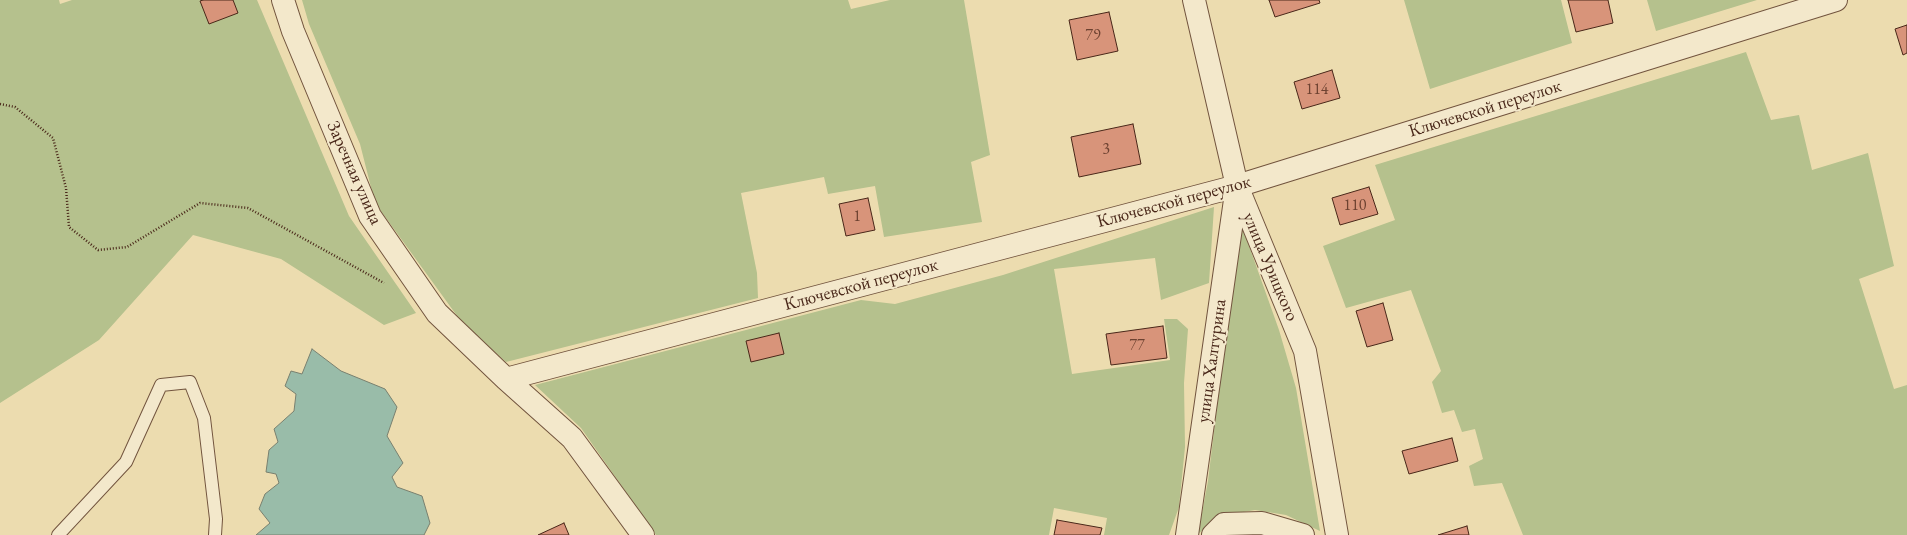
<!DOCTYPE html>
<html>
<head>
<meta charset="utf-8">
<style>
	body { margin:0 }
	canvas { display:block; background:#ecdcaf }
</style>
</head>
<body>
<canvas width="1907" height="535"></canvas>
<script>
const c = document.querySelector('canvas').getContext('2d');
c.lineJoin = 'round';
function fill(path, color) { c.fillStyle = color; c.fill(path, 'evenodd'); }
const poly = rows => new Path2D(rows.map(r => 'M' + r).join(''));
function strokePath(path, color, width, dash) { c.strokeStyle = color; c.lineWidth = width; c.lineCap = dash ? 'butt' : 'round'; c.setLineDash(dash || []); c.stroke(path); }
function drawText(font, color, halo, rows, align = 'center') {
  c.font = font + ' "EB Garamond",serif'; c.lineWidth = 4; c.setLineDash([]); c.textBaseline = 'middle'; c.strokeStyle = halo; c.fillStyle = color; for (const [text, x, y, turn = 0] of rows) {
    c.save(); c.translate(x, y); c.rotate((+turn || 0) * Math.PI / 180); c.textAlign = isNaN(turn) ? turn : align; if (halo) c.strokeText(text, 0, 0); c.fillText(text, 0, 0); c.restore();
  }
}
fill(poly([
	[0,0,59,0,60,4,72,0,257,0,349,216,416,313,384,325,281,259,193,235,99,340,0,403],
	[302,0,848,0,851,9,890,0,964,0,990,155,971,162,982,222,884,237,875,186,828,194,824,177,741,193,757,273,758,298,506,362,463,324,375,203,360,144,309,24],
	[1404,0,1561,0,1572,43,1430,89],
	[1647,0,1757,0,1656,31],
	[1746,52,1771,120,1799,115,1812,170,1868,153,1894,266,1859,279,1894,389,1907,385,1907,535,1523,535,1502,483,1474,486,1469,466,1483,459,1475,429,1462,432,1454,410,1442,413,1432,382,1441,371,1411,290,1346,308,1323,246,1395,220,1375,165],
	[1214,207,1209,283,1161,300,1155,258,1054,269,1072,374,1170,360,1164,319,1177,319,1188,329,1184,383,1185,447,1179,507,1169,535,1104,535,1107,518,1054,508,1049,535,656,535,581,428,535,385,861,300,895,304,1003,275],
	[1243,229,1279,330,1296,388,1320,531,1286,515,1255,510,1220,516,1198,534,1208,481,1233,273]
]), '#b5c18d');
const water = poly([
	[312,349,341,371,385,389,397,407,387,436,403,463,392,477,397,487,422,496,430,523,424,535,256,535,270,523,259,509,265,494,279,483,276,474,266,472,269,450,278,442,274,429,294,411,296,394,285,386,291,371,302,374,312,349]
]);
fill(water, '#99bca9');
strokePath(water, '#79806f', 1);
const building = poly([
	[203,0,233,0,238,13,209,24,200,1,203,0],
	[1269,0,1319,0,1320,3,1275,17,1269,0],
	[1568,0,1608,0,1613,23,1576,32,1568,0],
	[1109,12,1118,51,1077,60,1069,20,1109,12],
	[1907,25,1907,53,1903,55,1895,29,1907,25],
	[1332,70,1340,98,1302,109,1294,82,1332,70],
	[1133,124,1141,164,1079,177,1071,137,1133,124],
	[1369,187,1378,214,1340,225,1332,198,1369,187],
	[868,198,875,230,846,236,839,204,868,198],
	[1383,303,1393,340,1367,347,1356,311,1383,303],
	[1163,326,1167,358,1111,365,1106,334,1163,326],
	[779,333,784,354,751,362,746,341,779,333],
	[1452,438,1458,461,1409,474,1402,451,1452,438],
	[1057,520,1102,528,1100,535,1054,535,1057,520],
	[564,523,569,535,538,535,564,523],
	[1467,526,1469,535,1438,535,1467,526]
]);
fill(building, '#d8947a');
strokePath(building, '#492719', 1);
const lane = poly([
	[58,535,126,462,161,385,190,382,204,418,216,519,215,535]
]);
const street = poly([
	[283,0,293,31,370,216,437,313,506,379,572,438,643,535],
	[1194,0,1237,186,1305,351,1337,535],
	[506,379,1237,186,1836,0],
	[1187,535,1237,186],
	[1213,535,1224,524,1262,523,1303,535]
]);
strokePath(lane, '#72543e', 14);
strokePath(street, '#72543e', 24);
strokePath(poly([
	[0,104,15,107,53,138,66,188,69,227,98,250,127,247,200,203,248,208,384,283]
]), '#492719', 2.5, [1, 2]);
strokePath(lane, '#f3e8cb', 12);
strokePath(street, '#f3e8cb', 22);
drawText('16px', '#6d4231', null, [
	["79",1093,36],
	["114",1317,90],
	["3",1106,150],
	["110",1355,206],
	["1",857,217],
	["77",1137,346]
]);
drawText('18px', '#492719', '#f3e8cb', [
	["Ключевской переулок",1485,109,-17],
	["Заречная улица",354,173,66],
	["Ключевской переулок",1174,202,-15],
	["улица Урицкого",1270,267,67],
	["Ключевской переулок",861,285,-15],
	["улица Халтурина",1212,361,-82]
]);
</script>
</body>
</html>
